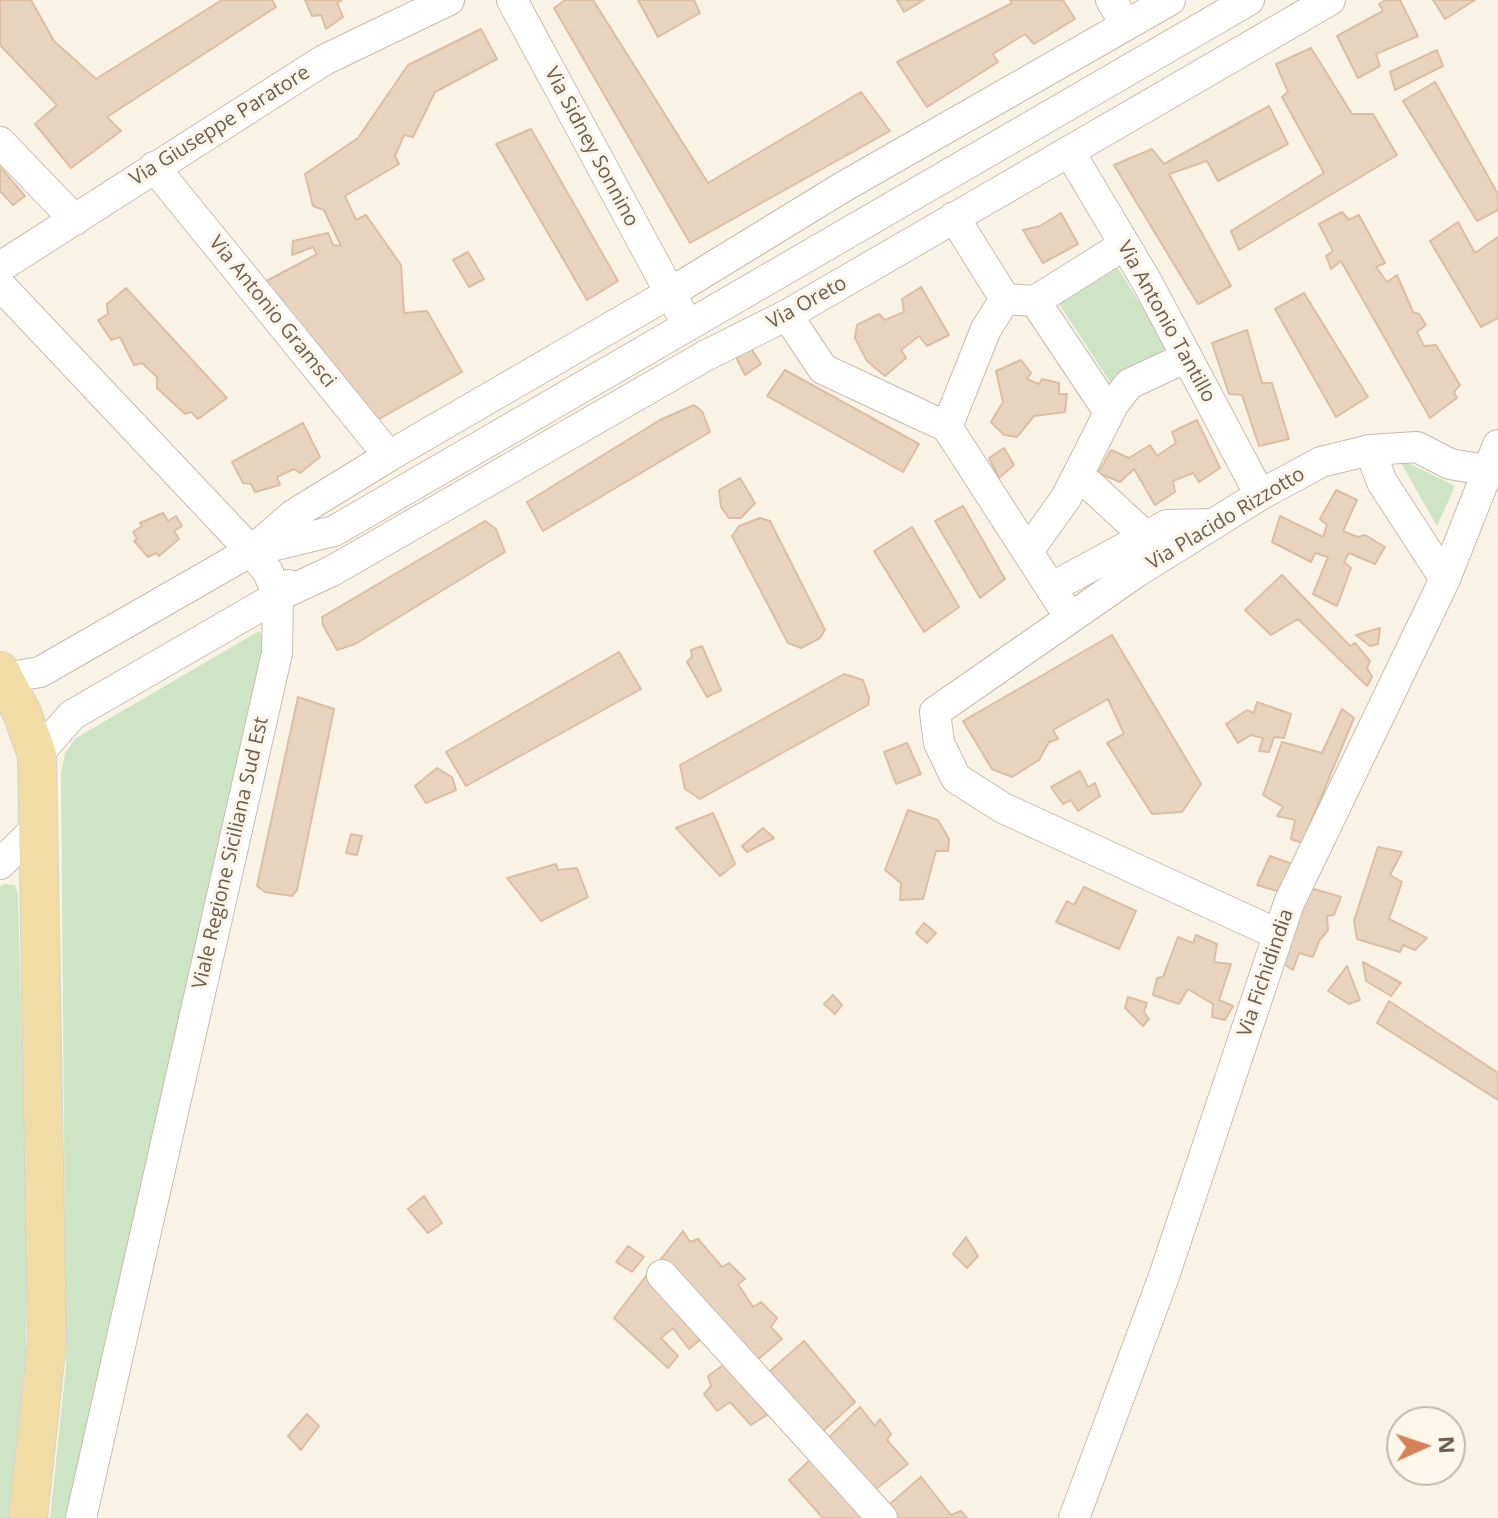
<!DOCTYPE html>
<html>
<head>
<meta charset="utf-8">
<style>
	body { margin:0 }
	#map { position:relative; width:1498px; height:1518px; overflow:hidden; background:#f9f3e5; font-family:"Open Sans",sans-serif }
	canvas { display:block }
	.north { position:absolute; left:1386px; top:1406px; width:80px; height:80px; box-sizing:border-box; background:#fcf7ea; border:2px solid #c3b9ab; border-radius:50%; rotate:87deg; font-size:22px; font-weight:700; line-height:32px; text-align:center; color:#6e5d4d }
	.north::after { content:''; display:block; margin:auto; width:28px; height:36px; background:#d58258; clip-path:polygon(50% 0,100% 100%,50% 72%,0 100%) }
</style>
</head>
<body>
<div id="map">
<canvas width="1498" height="1518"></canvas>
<div class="north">N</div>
</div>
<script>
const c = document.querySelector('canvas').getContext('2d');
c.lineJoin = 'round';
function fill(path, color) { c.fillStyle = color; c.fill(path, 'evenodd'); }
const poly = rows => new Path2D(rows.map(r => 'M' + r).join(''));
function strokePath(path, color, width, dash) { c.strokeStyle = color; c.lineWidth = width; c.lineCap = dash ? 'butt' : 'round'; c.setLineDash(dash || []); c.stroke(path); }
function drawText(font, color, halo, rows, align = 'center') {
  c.font = font + ' "Open Sans",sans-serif'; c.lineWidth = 7; c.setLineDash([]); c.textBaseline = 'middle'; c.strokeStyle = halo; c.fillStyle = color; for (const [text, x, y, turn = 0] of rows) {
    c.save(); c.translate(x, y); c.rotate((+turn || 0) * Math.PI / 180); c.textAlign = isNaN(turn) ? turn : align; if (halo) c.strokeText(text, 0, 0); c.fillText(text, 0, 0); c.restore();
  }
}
fill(poly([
	[1118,268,1167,348,1110,382,1059,304],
	[1398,458,1455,486,1437,526],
	[259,631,266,645,67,1518,50,1518,66,1366,61,774,65,753,76,738],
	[5,884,15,885,18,894,27,1231,26,1350,8,1518,0,1518,0,886]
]), '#cee5c5');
const building = poly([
	[0,0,31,0,54,41,96,79,222,0,272,0,276,7,107,117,121,131,71,168,35,124,57,105,0,45,0,0],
	[305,0,342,0,337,3,343,17,326,29,321,15,312,16,305,0],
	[565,0,593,0,708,183,861,92,890,131,690,243,554,8,565,0],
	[638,0,694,0,700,13,658,37,638,0],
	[897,0,924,0,904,12,897,0],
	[1010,0,1063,0,1075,19,1034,44,1025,34,993,54,998,62,927,107,897,62,1012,3,1010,0],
	[1386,0,1400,0,1418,36,1376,54,1380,66,1358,78,1337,36,1383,11,1379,4,1386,0],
	[1433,0,1475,0,1445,19,1433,0],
	[481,29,497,59,435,92,413,137,404,135,395,156,399,164,345,196,356,220,366,215,401,265,404,313,427,311,462,372,374,422,261,284,317,254,313,247,292,255,293,241,328,233,333,245,341,246,324,210,313,206,305,174,358,138,408,65,481,29],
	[1311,48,1352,114,1373,114,1397,155,1239,250,1231,231,1324,173,1282,97,1288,92,1276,64,1311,48],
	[1437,50,1443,66,1395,90,1390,72,1437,50],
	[1435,82,1498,194,1498,210,1477,221,1403,101,1435,82],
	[1269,106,1288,144,1218,181,1207,161,1169,174,1231,286,1198,304,1114,165,1152,149,1164,164,1269,106],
	[531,129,618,281,587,300,496,144,531,129],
	[0,167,25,196,13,205,0,191,0,167],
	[1342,212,1349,220,1359,215,1385,263,1376,267,1387,282,1397,275,1413,312,1419,314,1426,325,1417,332,1424,346,1436,345,1460,385,1454,392,1457,398,1430,418,1341,261,1331,269,1326,256,1333,251,1319,224,1342,212],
	[1061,213,1078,244,1043,263,1023,230,1040,226,1061,213],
	[1458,222,1475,253,1498,237,1498,318,1481,327,1430,241,1458,222],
	[468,252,484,279,469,287,453,260,468,252],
	[921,287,949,335,927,346,919,336,901,350,906,358,885,376,867,361,855,338,857,325,879,314,885,320,904,312,902,299,921,287],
	[126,288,227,398,198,419,191,412,185,414,157,388,157,377,142,363,134,365,120,337,111,340,98,320,108,314,107,304,126,288],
	[1304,293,1368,397,1336,417,1275,309,1304,293],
	[1247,330,1262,383,1272,383,1289,439,1259,446,1242,395,1229,394,1212,343,1247,330],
	[751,348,761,364,745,375,736,357,751,348],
	[1021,360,1031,373,1027,379,1039,384,1042,379,1059,383,1059,394,1067,394,1065,412,1034,416,1017,437,1004,435,991,422,1003,402,996,371,1021,360],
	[785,370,919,444,903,472,767,396,785,370],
	[694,405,702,411,710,432,543,531,527,502,660,420,694,405],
	[1197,420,1220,468,1199,482,1193,473,1173,481,1175,492,1155,505,1134,469,1120,482,1098,473,1111,450,1129,458,1150,445,1157,456,1176,443,1172,432,1197,420],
	[303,423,320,457,300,473,294,469,277,477,280,485,255,492,251,484,243,483,232,462,303,423],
	[1004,448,1014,465,999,478,989,458,1004,448],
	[740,478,755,503,741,518,729,518,721,507,719,490,740,478],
	[1336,490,1357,500,1343,531,1358,537,1365,535,1385,547,1375,564,1349,553,1344,562,1351,568,1337,606,1313,594,1328,557,1315,553,1311,562,1272,542,1280,516,1323,537,1327,525,1320,519,1336,490],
	[963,506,1005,579,980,598,935,521,963,506],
	[163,513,168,521,176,516,182,526,174,531,179,539,159,556,156,553,148,557,134,541,137,539,133,532,142,526,140,523,163,513],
	[760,518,770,521,825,630,820,638,801,648,788,643,732,536,739,526,760,518],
	[485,521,496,529,505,552,355,644,337,650,323,625,322,617,485,521],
	[912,527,959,607,924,632,874,551,912,527],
	[1282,575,1350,646,1355,643,1370,661,1367,668,1372,677,1367,686,1298,619,1271,635,1245,610,1282,575],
	[1380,628,1378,644,1370,646,1356,635,1380,628],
	[1112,635,1201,784,1182,812,1152,814,1107,743,1124,734,1108,699,1053,730,1058,739,1049,742,1039,760,1012,777,992,769,963,721,1112,635],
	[702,646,721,690,707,697,687,662,692,657,691,650,702,646],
	[619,652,641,689,466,786,446,752,619,652],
	[844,674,863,680,869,697,868,705,700,799,685,789,680,765,844,674],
	[298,697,334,709,297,890,292,896,265,892,257,886,298,697],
	[1257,702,1291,714,1284,738,1274,737,1269,752,1259,751,1263,738,1251,735,1238,743,1226,724,1247,710,1254,713,1257,702],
	[1342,709,1354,718,1302,843,1291,839,1295,820,1277,816,1283,807,1263,795,1282,742,1322,753,1342,709],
	[907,743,921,774,896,784,884,752,907,743],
	[437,768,452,777,456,790,426,803,415,786,437,768],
	[1080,771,1088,787,1095,783,1100,796,1078,811,1071,800,1063,804,1051,787,1080,771],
	[908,810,938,820,949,839,948,851,936,851,923,899,900,900,901,883,885,870,908,810],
	[713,813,735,864,720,876,676,828,713,813],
	[763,828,774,838,747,852,742,846,763,828],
	[351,834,362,836,357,855,346,853,351,834],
	[1378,847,1402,852,1390,875,1402,882,1389,919,1427,938,1415,950,1403,945,1400,952,1357,939,1354,921,1378,847],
	[1270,856,1295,865,1284,893,1257,885,1270,856],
	[556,864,558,870,577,868,588,897,541,921,507,878,556,864],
	[1304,886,1341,897,1334,915,1327,916,1328,930,1319,941,1313,957,1299,953,1293,970,1277,960,1304,886],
	[1084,887,1136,911,1119,949,1056,922,1067,901,1074,905,1084,887],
	[924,923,936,933,927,943,916,933,924,923],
	[1196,935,1217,944,1214,962,1231,964,1219,1000,1233,1006,1225,1020,1212,1017,1213,1004,1188,989,1179,1004,1153,995,1157,978,1163,977,1178,937,1193,943,1196,935],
	[1363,962,1401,983,1391,996,1366,981,1363,962],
	[1347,966,1360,1000,1349,1004,1328,991,1347,966],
	[833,995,842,1005,835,1014,824,1004,833,995],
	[1128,997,1147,1003,1144,1012,1149,1019,1143,1026,1125,1008,1128,997],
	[1389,1001,1498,1073,1498,1100,1377,1023,1389,1001],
	[424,1196,442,1223,428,1233,408,1209,424,1196],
	[683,1231,690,1242,698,1239,722,1267,729,1263,745,1279,738,1284,753,1307,761,1302,777,1318,771,1327,782,1339,756,1361,661,1259,683,1231],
	[966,1237,978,1256,967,1268,953,1254,966,1237],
	[628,1246,644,1257,632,1272,616,1262,628,1246],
	[646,1276,703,1337,689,1349,673,1328,661,1338,678,1356,668,1368,614,1318,646,1276],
	[804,1341,855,1402,813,1440,761,1379,804,1341],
	[726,1363,767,1415,751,1425,730,1402,717,1411,704,1394,711,1386,708,1376,726,1363],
	[860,1407,875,1426,880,1419,891,1434,887,1440,908,1464,872,1492,820,1446,860,1407],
	[307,1414,319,1426,301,1450,288,1436,307,1414],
	[813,1457,867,1518,823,1518,789,1480,813,1457],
	[921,1477,951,1515,961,1511,967,1518,893,1518,884,1509,921,1477]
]);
fill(building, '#e8d4be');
strokePath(building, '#dcbea2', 2);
const minor = poly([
	[512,0,680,311],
	[1111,0,1126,25],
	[0,142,75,220],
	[1069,151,1147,282,1260,495],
	[154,167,389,456],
	[0,267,324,60,449,0],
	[0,285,251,551,268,572,278,596,277,653,81,1518],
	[1005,299,1035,301,1109,412],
	[1035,301,1124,245],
	[787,315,823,369,947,427,1069,616],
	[947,427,986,329,1005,299,954,217],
	[1370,450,1382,482,1445,579],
	[1074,482,1090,485,1146,537],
	[256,547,293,515,389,456,670,293,843,187,1170,0],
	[1028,551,1066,498,1113,405,1129,384,1187,357],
	[1051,588,1167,525,1213,524],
	[278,596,332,571,705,356,787,315,1330,0],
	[5,678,40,672,251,551,334,531,1249,0],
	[37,755,72,715,278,596,288,585],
	[0,864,37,828],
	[1277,934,1003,808,956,778,939,743,935,712,1135,573,1260,495,1321,462,1370,450,1417,447,1450,464,1486,470],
	[662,1275,882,1518],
	[1074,1518,1163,1279,1289,903,1445,579,1498,445]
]);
const major = poly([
	[0,671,22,713,37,755,47,1341,28,1518]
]);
strokePath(minor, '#c8bcac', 32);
strokePath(major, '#d6d2cd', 40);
strokePath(minor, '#fff', 30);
strokePath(major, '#f0dca4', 38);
drawText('20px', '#6e5d4d', '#fcf7ea', [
	["Via Giuseppe Paratore",220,126,-32],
	["Via Sidney Sonnino",591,147,62],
	["Via Oreto",807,303,-29],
	["Via Antonio Gramsci",272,312,51],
	["Via Antonio Tantillo",1166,322,61],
	["Via Placido Rizzotto",1226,519,-31],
	["Viale Regione Siciliana Sud Est",231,853,-77],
	["Via Fichidindia",1266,973,-71]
]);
</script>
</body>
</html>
